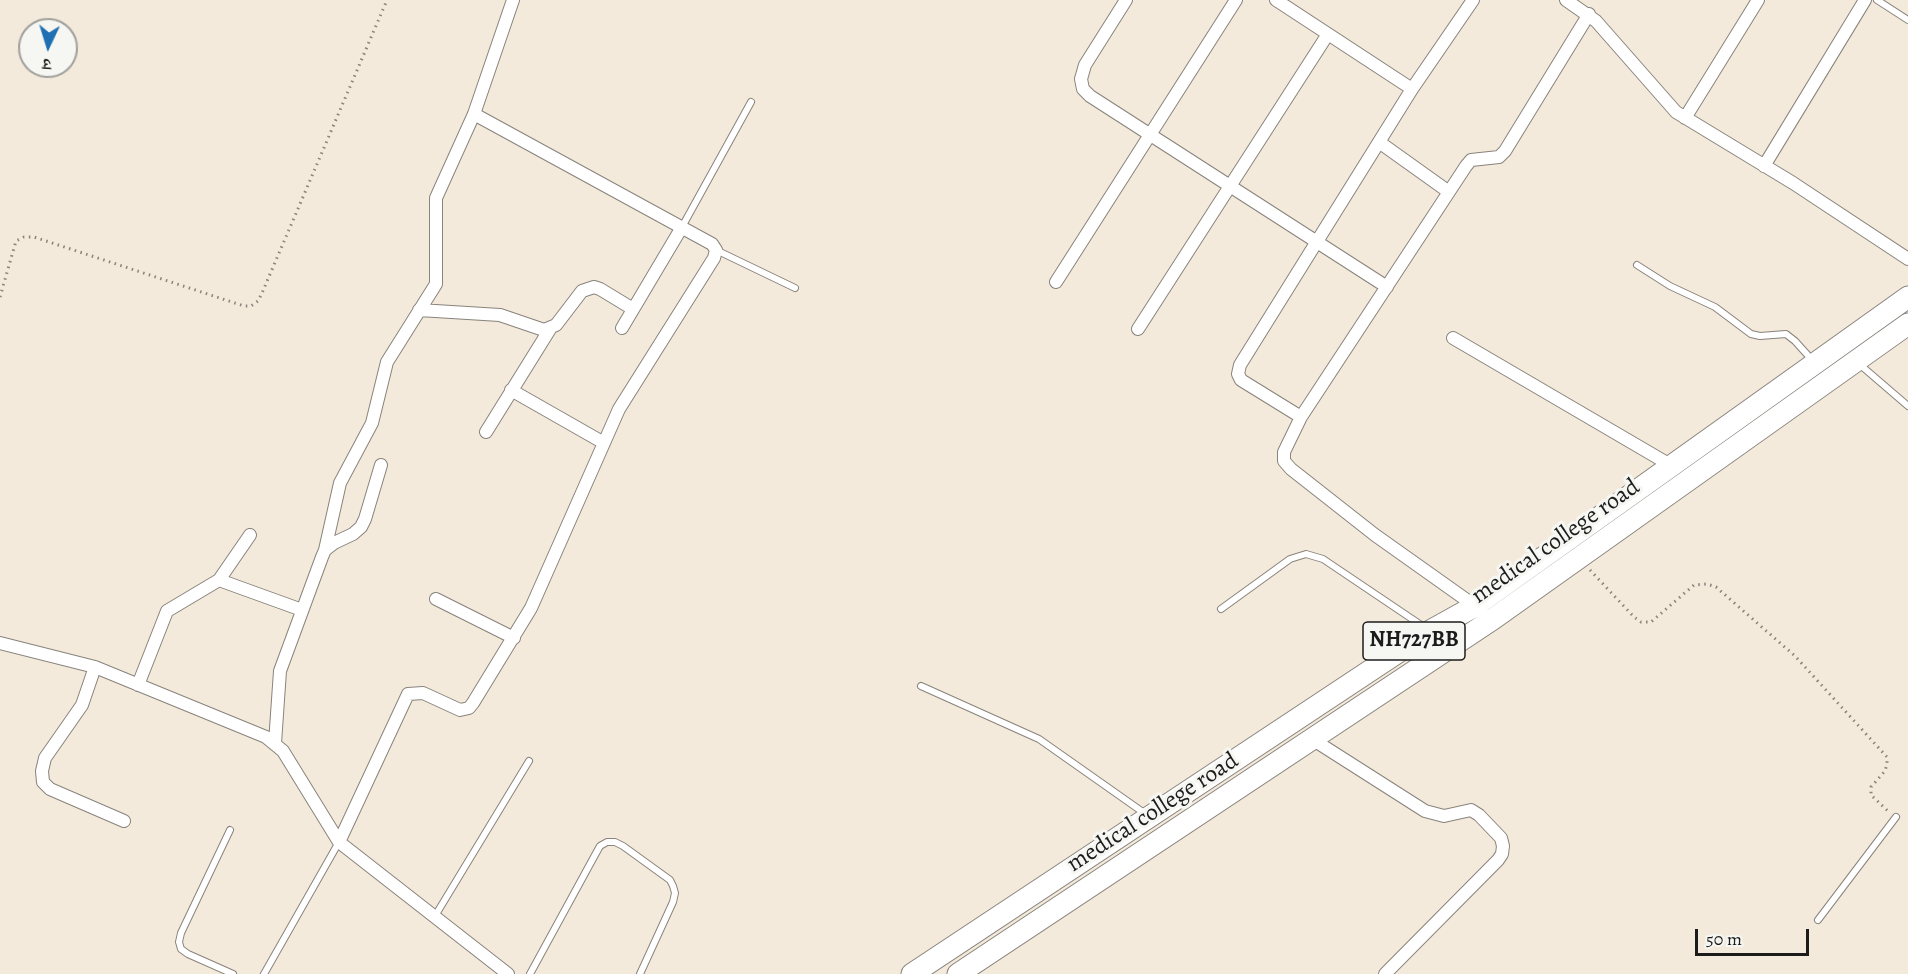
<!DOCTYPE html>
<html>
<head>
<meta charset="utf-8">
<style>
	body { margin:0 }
	#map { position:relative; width:1908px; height:974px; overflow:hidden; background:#f4eadb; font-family:Alegreya,"Noto Serif Devanagari",serif }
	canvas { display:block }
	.north { position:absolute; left:18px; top:18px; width:60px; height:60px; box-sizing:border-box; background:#f6f6f2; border:2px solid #9f9f9c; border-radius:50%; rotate:184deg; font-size:16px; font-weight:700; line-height:24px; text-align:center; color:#1c1c1c }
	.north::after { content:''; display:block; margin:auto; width:21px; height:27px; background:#1f6fb2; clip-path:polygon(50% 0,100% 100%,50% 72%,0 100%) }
	.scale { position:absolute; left:1695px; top:929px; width:114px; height:27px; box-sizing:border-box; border:3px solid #1c1c1c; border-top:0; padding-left:8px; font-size:18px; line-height:21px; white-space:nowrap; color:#1c1c1c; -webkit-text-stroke:4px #f6f6f2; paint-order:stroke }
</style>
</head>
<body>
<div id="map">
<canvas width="1908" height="974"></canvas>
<div class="north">उ</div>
<div class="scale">50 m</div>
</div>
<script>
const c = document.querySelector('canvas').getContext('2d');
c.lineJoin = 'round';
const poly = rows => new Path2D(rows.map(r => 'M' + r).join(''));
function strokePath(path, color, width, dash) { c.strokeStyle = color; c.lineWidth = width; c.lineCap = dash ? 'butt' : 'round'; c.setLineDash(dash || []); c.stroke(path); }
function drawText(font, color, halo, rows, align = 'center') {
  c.font = font + ' Alegreya,serif'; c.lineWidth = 6; c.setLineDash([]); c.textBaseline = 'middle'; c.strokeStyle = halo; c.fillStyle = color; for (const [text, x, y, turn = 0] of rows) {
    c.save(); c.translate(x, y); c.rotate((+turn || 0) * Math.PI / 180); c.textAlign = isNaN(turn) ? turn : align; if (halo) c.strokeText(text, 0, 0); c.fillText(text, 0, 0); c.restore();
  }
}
const service = poly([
	[1877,0,1908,20],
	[682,227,751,102],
	[716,250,795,288],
	[1637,265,1670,286,1715,307,1751,334,1760,336,1786,334,1795,341,1813,361],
	[1858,363,1908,406],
	[1221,609,1290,559,1306,554,1323,559,1427,629],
	[921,686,1039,739,1147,815],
	[230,830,181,933,179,942,181,949,188,954,233,974],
	[435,916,529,761],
	[1818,920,1896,817],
	[264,974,339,842],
	[530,974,595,855,600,846,607,842,615,842,623,846,670,880,673,886,675,893,673,902,640,974]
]);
const minor = poly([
	[1126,0,1085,65,1081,79,1083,89,1090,96,1387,287],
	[1276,0,1412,89],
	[1566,0,1596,21,1676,112,1793,183,1908,259],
	[1685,118,1758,0],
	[1379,142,1449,192],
	[1764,166,1865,0],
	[1056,282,1236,0],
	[419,310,500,315,544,330,556,325,582,291,594,287,600,289,633,309],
	[622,328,682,227],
	[1138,329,1328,34],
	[1453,338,1672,466],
	[511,390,604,443],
	[1301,417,1241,380,1238,374,1240,365,1412,89,1473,0],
	[486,432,550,329],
	[325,550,340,483,372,423,387,362,436,284,436,198,474,114,513,0],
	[219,580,302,610],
	[436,599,514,638],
	[1475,606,1375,535,1291,469,1284,461,1284,452,1301,417,1466,166,1471,160,1499,157,1505,151,1589,14],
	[0,643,95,667,266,737,283,751,339,842,508,974],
	[95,667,82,705,45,758,42,771,43,782,50,789,124,821],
	[138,685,167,611,219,580,250,535],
	[1312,739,1425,811,1444,816,1471,810,1479,815,1501,838,1503,846,1502,854,1498,860,1385,974],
	[275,743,280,671,322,557,325,550,334,543,353,534,361,527,365,519,381,465],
	[339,842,408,694,423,693,460,710,469,708,473,703,531,608,619,409,714,258,716,250,712,244,474,114]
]);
const trunk = poly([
	[912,974,1430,631,1475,606,1908,297],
	[958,974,1493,619,1908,324]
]);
strokePath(service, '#88837c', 8);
strokePath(minor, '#88837c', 14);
strokePath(trunk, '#88837c', 23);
strokePath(poly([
	[0,297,16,241,24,237,34,237,244,306,251,306,258,301,262,293,387,0],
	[1590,570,1634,617,1641,622,1651,622,1694,585,1707,584,1716,587,1795,656,1887,757,1887,764,1885,771,1871,787,1871,795,1889,812]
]), '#88837c', 3, [1.5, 4.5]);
strokePath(service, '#fff', 6);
strokePath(minor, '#fff', 12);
strokePath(trunk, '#fff', 21);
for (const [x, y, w] of [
	[1414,641,102]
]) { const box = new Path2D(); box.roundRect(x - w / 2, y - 19, w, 38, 4.5); c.fillStyle = '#f6f6f2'; c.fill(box); strokePath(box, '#1c1c1c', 1.5); }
drawText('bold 22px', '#1c1c1c', null, [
	["NH727BB",1414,641]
]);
drawText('24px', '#1c1c1c', '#f6f6f2', [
	["medical college road",1556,542,-35],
	["medical college road",1153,813,-33]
]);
</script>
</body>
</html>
